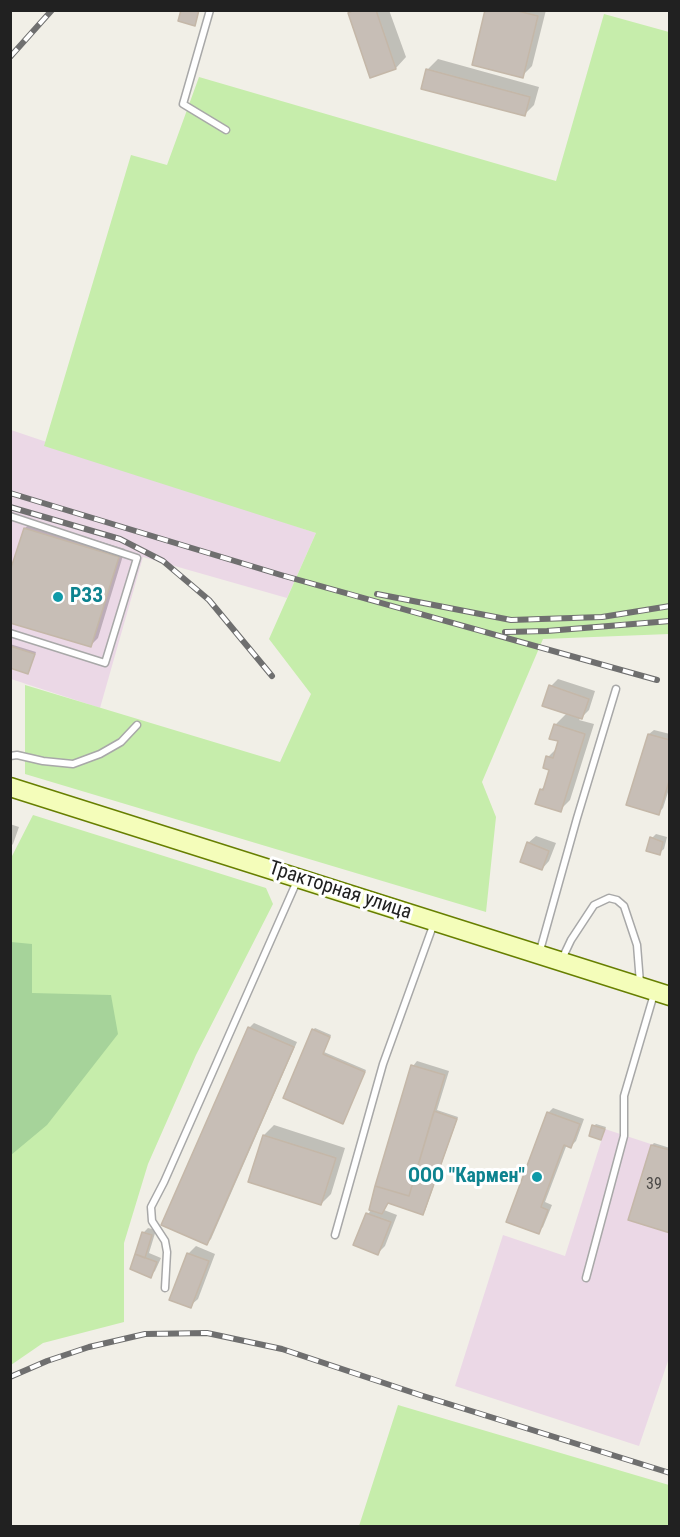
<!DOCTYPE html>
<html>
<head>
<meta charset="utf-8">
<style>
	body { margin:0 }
	#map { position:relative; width:680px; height:1537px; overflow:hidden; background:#f1efe7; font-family:"Roboto Condensed",sans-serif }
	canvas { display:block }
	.frame { position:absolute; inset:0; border:12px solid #212121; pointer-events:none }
</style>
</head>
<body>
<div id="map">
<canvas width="680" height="1537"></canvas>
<div class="frame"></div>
</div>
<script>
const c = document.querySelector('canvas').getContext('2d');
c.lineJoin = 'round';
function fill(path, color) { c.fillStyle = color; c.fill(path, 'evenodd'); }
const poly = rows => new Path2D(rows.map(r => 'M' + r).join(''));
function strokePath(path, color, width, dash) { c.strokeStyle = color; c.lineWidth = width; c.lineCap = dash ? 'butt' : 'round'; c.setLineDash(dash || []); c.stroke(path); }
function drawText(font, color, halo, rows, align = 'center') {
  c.font = font + ' "Roboto Condensed",sans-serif'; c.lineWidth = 6; c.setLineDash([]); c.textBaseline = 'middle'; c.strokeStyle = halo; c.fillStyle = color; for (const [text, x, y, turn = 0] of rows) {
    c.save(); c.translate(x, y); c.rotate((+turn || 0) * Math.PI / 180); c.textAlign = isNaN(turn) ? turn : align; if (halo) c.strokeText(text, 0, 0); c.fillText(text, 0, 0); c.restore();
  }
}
fill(poly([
	[11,430,316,533,287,598,143,557,100,708,11,679],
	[605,1129,669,1150,669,1358,639,1446,455,1386,503,1235,565,1256]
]), '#ebd8e6');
fill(poly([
	[604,14,669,32,669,634,543,639,482,782,496,817,486,912,25,774,25,685,280,762,311,694,269,639,316,533,44,446,131,155,167,165,199,77,556,181],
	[33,815,266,888,273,904,196,1055,148,1164,124,1243,124,1322,43,1343,11,1365,10,860],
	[398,1405,669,1485,669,1526,359,1526]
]), '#c6edab');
fill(poly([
	[11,942,32,944,32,993,111,995,118,1034,47,1125,11,1155]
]), '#a6d39a');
fill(poly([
	[352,10,389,10,406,57,396,68,371,76,349,13],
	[486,10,546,10,532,66,522,76],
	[438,59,539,87,534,105,524,115,423,87,428,69],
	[33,521,125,549,98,638,91,645,10,577,25,528],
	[10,644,36,652,28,672,10,667],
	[558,679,595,691,589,710,579,720,594,724,570,800,560,810,541,790,546,784,551,769,548,757,558,747,560,740,555,725,567,713,551,686],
	[654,730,670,734,670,786,663,808,658,813,649,734],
	[10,824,19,827,13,844,10,847],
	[656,834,667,837,664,849,659,853,652,838],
	[536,836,556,843,549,861,542,869,528,843],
	[254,1023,297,1042,211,1239,207,1243,163,1225,250,1027],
	[315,1028,331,1035,324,1052,366,1070,343,1122,313,1030],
	[417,1061,449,1071,437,1110,458,1117,425,1211,423,1213,388,1201,384,1210,397,1215,385,1246,378,1253,355,1244,370,1211,413,1066],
	[553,1108,584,1119,576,1141,571,1146,567,1144,545,1202,552,1205,543,1227,538,1232,508,1221,549,1112],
	[596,1124,606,1127,601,1138,594,1126],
	[274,1125,345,1148,331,1194,321,1204,250,1181,264,1135],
	[654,1143,670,1148,670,1231,652,1145],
	[148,1228,156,1230,149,1253,161,1258,155,1271,150,1276,132,1268,143,1233],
	[196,1246,215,1254,198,1299,190,1306,188,1254]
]), '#0003');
const building = poly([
	[181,10,199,10,195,26,178,21,181,10],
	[354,10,376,10,396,69,370,78,348,13,354,10],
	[485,10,514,10,538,16,523,78,472,65,485,10],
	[426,69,530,97,525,116,421,89,426,69],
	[24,528,119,557,91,647,10,623,10,571,24,528],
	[10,646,35,654,28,674,10,668,10,646],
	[549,685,589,699,582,719,542,706,549,685],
	[554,724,585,734,561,812,535,804,540,789,543,790,549,770,543,768,546,756,553,758,558,741,549,739,554,724],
	[648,734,670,740,670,778,659,815,626,805,648,734],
	[650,837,663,842,660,855,646,851,650,837],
	[527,842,549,851,542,870,520,862,527,842],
	[248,1027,294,1047,207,1245,161,1225,248,1027],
	[312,1029,330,1037,323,1054,365,1072,343,1124,283,1098,312,1029],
	[411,1065,445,1075,409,1196,375,1186,411,1065],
	[434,1111,457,1119,423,1215,388,1203,382,1214,369,1210,375,1186,409,1196,434,1111],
	[547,1112,580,1124,571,1148,564,1145,541,1207,548,1210,539,1234,506,1222,547,1112],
	[592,1125,605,1129,601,1140,589,1136,592,1125],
	[263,1135,336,1158,321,1205,248,1182,263,1135],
	[651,1145,670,1150,670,1233,628,1220,651,1145],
	[366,1213,391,1222,378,1255,353,1245,366,1213],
	[142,1232,152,1235,145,1258,135,1254,142,1232],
	[187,1253,209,1261,191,1308,169,1300,187,1253],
	[135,1254,157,1262,151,1278,130,1269,135,1254]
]);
fill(building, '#c7beb6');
strokePath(building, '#c4b7a8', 1.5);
const lane = poly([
	[210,10,183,104,226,130],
	[10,516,137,558,105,663,10,633],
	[10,756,17,755,43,761,73,764,100,754,121,742,137,725],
	[539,954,577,818,616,689],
	[562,959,571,940,594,905,609,898,617,900,624,906,637,945,640,983],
	[335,1235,383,1064,434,923],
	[586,1278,624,1136,624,1096,654,994],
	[165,1288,167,1252,165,1241,152,1221,151,1207,164,1182,297,881]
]);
const secondary = poly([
	[10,787,670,996]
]);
strokePath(lane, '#a8a8a8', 9);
strokePath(secondary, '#677f00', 21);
strokePath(lane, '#fff', 6);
strokePath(secondary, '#f4fdba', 18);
const rail = poly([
	[10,57,52,10],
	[10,493,281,575,657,680],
	[10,507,120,539,163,561,209,600,272,676],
	[377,594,511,620,602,617,670,606],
	[505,632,547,631,670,621],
	[10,1377,47,1361,89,1347,145,1334,207,1333,282,1349,420,1395,670,1473]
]);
strokePath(rail, '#6f6f6f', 6);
strokePath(rail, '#fff', 4, [11]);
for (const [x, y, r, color] of [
	[58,597,6,"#0f9aa8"],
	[537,1177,6,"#0f9aa8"]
]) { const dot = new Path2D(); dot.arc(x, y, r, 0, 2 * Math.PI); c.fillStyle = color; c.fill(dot); strokePath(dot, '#fff', 2); }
drawText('16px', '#4a4846', null, [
	["39",654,1185]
]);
drawText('bold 20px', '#0d838f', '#fff', [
	["РЗЗ",70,597],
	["ООО \"Кармен\"",525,1177,"right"]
], 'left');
drawText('20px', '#212121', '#fff', [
	["Тракторная улица",340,891,18]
]);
</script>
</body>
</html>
